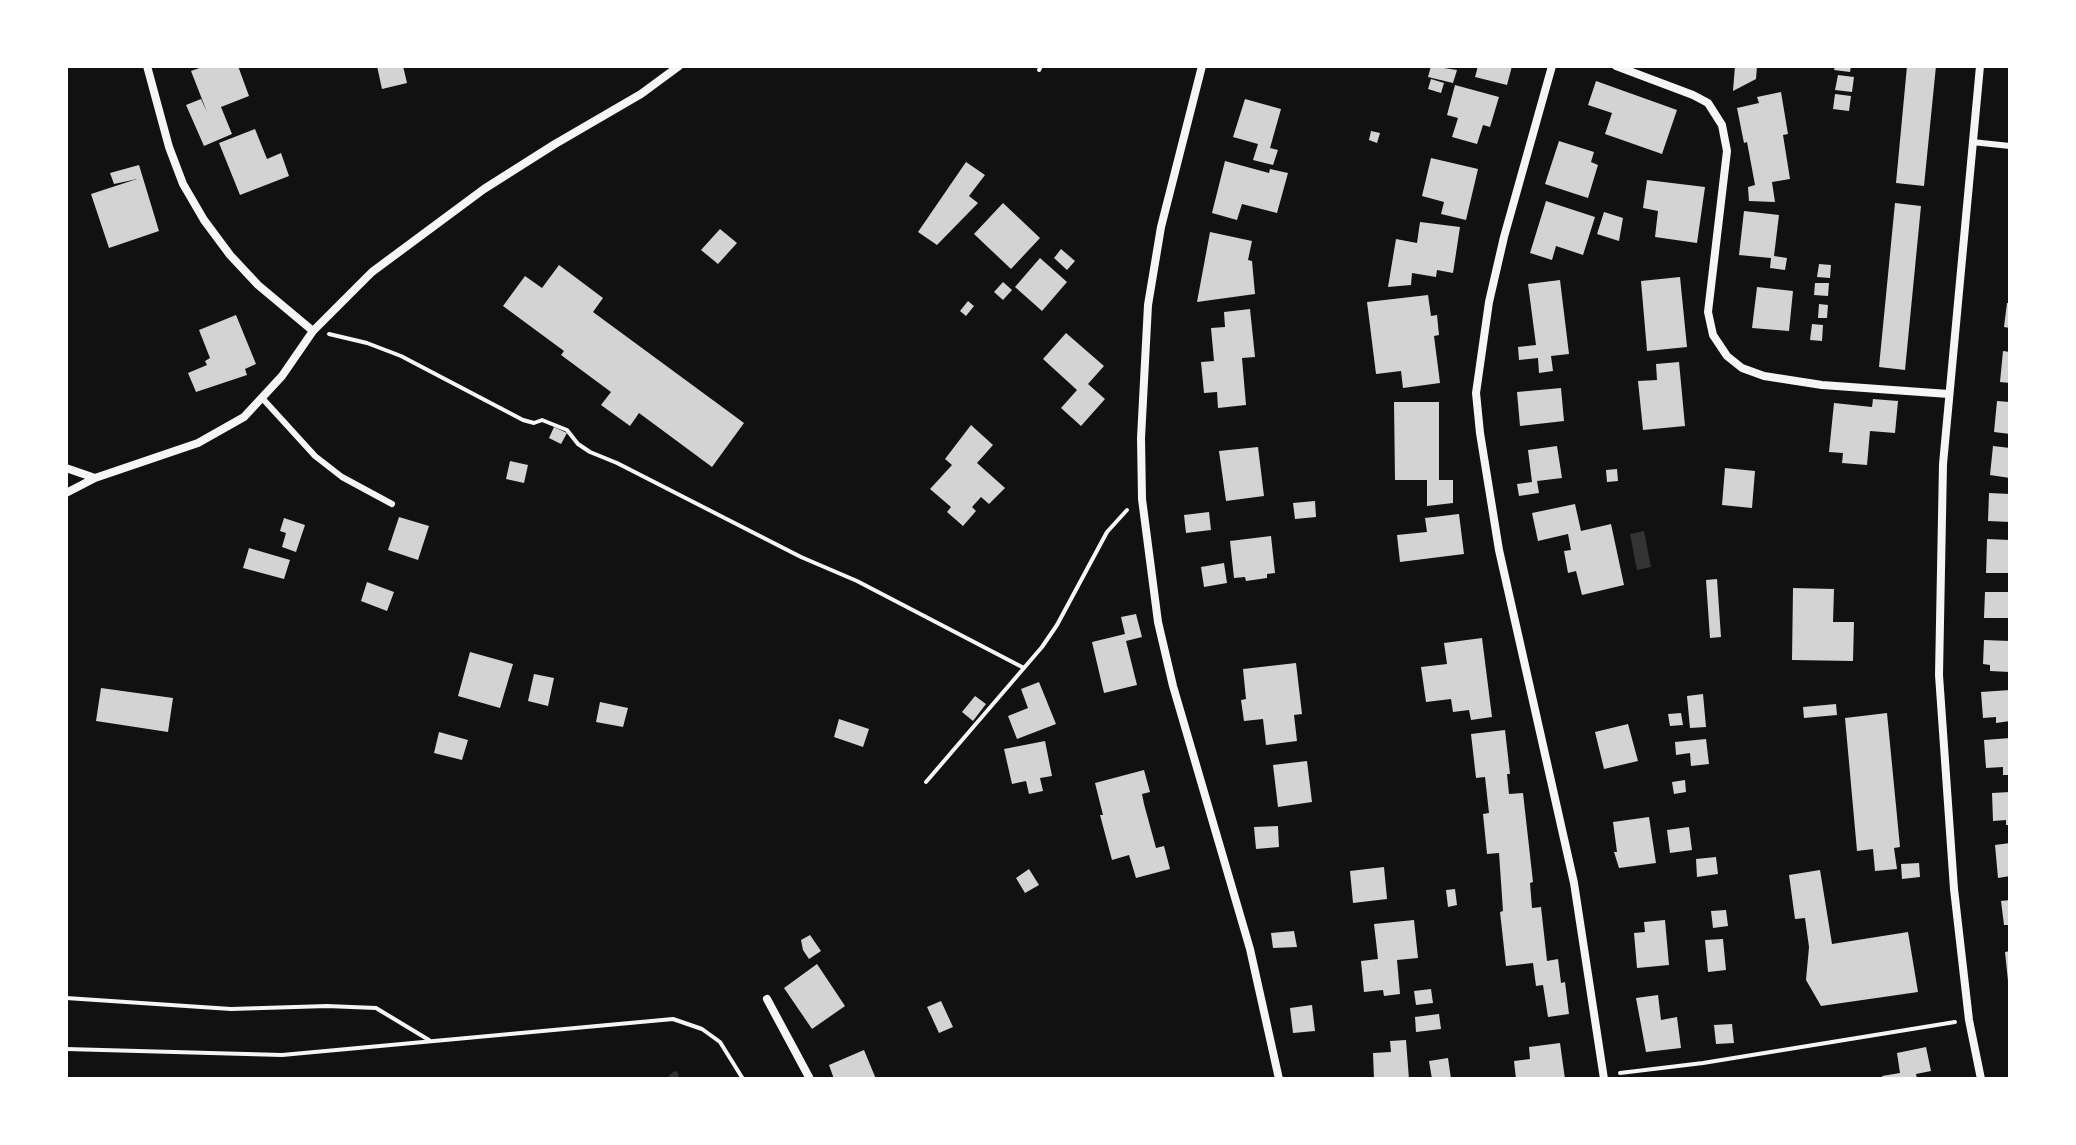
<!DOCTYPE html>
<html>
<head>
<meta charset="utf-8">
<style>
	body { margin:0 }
	#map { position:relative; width:2076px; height:1145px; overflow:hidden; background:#111; font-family:Barlow,sans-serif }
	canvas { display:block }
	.frame { position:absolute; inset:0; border:68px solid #fff; pointer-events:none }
</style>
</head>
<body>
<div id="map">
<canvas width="2076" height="1145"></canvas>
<div class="frame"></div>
</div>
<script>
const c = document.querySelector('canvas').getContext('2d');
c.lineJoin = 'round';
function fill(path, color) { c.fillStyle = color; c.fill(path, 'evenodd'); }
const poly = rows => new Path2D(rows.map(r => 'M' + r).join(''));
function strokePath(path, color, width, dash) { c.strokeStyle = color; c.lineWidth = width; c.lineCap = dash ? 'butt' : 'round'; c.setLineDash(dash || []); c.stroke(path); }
fill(poly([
	[1644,531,1651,567,1637,570,1630,534]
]), '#333');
strokePath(poly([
	[671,1079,675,1075]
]), '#333', 7);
fill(poly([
	[205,66,238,66,249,96,221,107,232,134,204,146,186,105,201,99,207,112,191,71],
	[377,66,403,66,407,83,382,89],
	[1431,66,1457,70,1453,83,1428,77],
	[1478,66,1512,66,1507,85,1475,77],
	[1735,66,1757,66,1756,79,1733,91],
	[1835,66,1851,66,1850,72,1834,70],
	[1907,66,1936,66,1924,186,1896,183],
	[1838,75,1854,77,1852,92,1835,90],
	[1431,79,1444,83,1441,93,1428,89],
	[1596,81,1677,110,1662,154,1605,134,1612,113,1588,105],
	[1455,85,1499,97,1490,127,1483,125,1477,144,1452,137,1458,118,1447,115],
	[1781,92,1788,134,1783,135,1790,179,1772,182,1775,202,1749,201,1748,187,1755,185,1747,142,1744,143,1737,108,1759,103,1757,97],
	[1835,94,1851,96,1849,111,1833,109],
	[1245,99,1281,109,1270,148,1278,150,1273,165,1253,160,1258,144,1233,137],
	[255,129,267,159,281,153,289,176,240,195,219,143],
	[1371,131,1380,133,1377,143,1369,140],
	[1559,141,1594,152,1591,162,1598,165,1588,198,1545,184],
	[1431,158,1478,169,1466,220,1441,214,1444,202,1422,196],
	[1225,161,1269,173,1270,169,1288,173,1277,213,1242,204,1237,220,1212,213],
	[966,162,985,175,969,196,978,203,937,245,918,232],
	[139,165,159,231,109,248,91,194,137,179,114,184,110,173],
	[1647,180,1705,187,1697,243,1655,237,1658,211,1643,208],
	[1546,201,1595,217,1583,255,1556,246,1552,260,1530,253],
	[1003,203,1040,238,1011,269,974,234],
	[1895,203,1921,206,1905,370,1879,367],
	[1744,211,1779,215,1774,256,1787,258,1785,270,1770,268,1771,258,1739,255],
	[1604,212,1623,218,1619,241,1597,234],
	[1420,222,1460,227,1453,273,1437,270,1436,277,1412,273,1411,285,1388,287,1396,239,1417,243],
	[720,229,737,243,718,264,701,250],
	[1210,232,1252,241,1248,260,1252,261,1255,294,1197,302],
	[1061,249,1075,261,1067,270,1054,258],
	[1040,258,1067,282,1042,311,1015,287],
	[1819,264,1831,265,1830,278,1817,277],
	[559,265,603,298,593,312,744,423,712,467,639,413,630,426,601,405,611,392,561,355,564,351,503,306,525,276,542,288],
	[1680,277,1687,347,1647,351,1641,281],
	[1560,280,1569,354,1551,356,1553,371,1539,373,1538,358,1519,360,1518,347,1536,345,1528,284],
	[1003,282,1012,290,1003,300,994,292],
	[1815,283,1829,283,1828,296,1814,295],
	[1757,287,1793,291,1789,331,1752,328],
	[1428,295,1431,316,1437,315,1439,335,1434,336,1440,383,1403,388,1401,371,1376,374,1367,302],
	[968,301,974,306,966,316,960,311],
	[2007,303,2010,303,2010,328,2004,327],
	[1819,304,1828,305,1827,318,1818,318],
	[1250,309,1255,357,1242,358,1246,405,1218,408,1217,392,1204,393,1201,362,1214,361,1211,328,1225,327,1224,312],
	[236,315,256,364,245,369,247,375,196,392,188,373,207,365,205,361,210,358,199,330],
	[1812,324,1823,325,1822,341,1810,340],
	[1066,333,1104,366,1088,384,1105,399,1081,426,1061,408,1077,390,1043,359],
	[2003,351,2010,352,2010,383,2000,382],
	[1679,362,1685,426,1643,430,1638,381,1657,380,1656,364],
	[1561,388,1564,421,1520,426,1517,392],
	[1873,399,1898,401,1895,433,1870,431,1867,465,1842,463,1843,453,1829,452,1834,403,1872,407],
	[1997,401,2010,402,2010,434,1994,432],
	[1394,402,1439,402,1439,480,1453,480,1453,503,1427,506,1427,480,1395,480],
	[971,425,993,445,977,463,1005,488,989,504,981,497,972,507,976,511,963,526,947,512,951,507,930,489,952,465,945,459],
	[554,427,567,433,561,444,549,438],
	[1557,446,1562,478,1537,481,1539,493,1519,496,1517,484,1532,482,1528,450],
	[1993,446,2010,448,2010,478,1990,475],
	[1258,447,1264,496,1226,501,1219,451],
	[510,461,528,465,524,483,506,479],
	[1725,468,1755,471,1752,508,1722,505],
	[1617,469,1618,481,1607,482,1606,470],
	[1989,493,2010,494,2010,522,1988,521],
	[1315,501,1316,517,1295,519,1293,503],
	[1575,504,1581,531,1611,524,1624,585,1582,595,1576,571,1568,573,1564,551,1571,550,1568,534,1538,541,1532,513],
	[1209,512,1211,530,1186,533,1184,515],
	[1459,514,1464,554,1400,562,1397,535,1427,532,1425,518],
	[399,517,429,526,418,560,388,550],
	[284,518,305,525,296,552,282,547,286,533,280,531],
	[1271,536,1275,573,1267,574,1267,578,1246,581,1245,577,1234,578,1230,541],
	[1987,539,2010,540,2010,573,1986,573],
	[249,548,290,560,284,579,243,568],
	[1224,563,1227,583,1204,587,1201,567],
	[1717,579,1721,637,1710,638,1706,580],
	[367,582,394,592,387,611,361,601],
	[1793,588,1834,589,1833,622,1854,622,1853,661,1792,660],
	[1985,592,2009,592,2008,618,1984,618],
	[1136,614,1142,637,1126,641,1137,685,1104,693,1092,642,1125,634,1121,617],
	[1482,638,1492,717,1471,720,1469,710,1453,712,1451,699,1426,702,1421,667,1447,664,1444,643],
	[1984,640,2010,641,2010,672,1990,671,1990,665,1983,664],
	[470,652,513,664,500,708,458,696],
	[1296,663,1302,714,1294,715,1297,741,1266,745,1263,719,1244,721,1241,700,1246,699,1243,669],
	[534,674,554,678,548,706,528,701],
	[1039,682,1056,724,1017,739,1008,716,1028,708,1021,689],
	[101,688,173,698,168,732,96,721],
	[2010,690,2010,721,1996,723,1996,717,1983,718,1981,692],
	[1703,694,1706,727,1690,728,1687,696],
	[975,696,986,704,973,721,962,712],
	[600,702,628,708,623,727,596,722],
	[1836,704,1837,715,1804,718,1803,707],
	[1681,713,1683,725,1670,726,1668,714],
	[1887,713,1900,847,1894,848,1897,869,1875,871,1873,849,1857,851,1845,718],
	[839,719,869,729,863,747,834,737],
	[1628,724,1638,761,1604,769,1595,732],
	[1505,730,1510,774,1507,774,1509,794,1523,793,1533,882,1530,883,1532,908,1541,907,1547,961,1558,959,1561,983,1565,982,1569,1014,1548,1017,1543,985,1536,986,1533,963,1506,966,1500,912,1503,911,1499,853,1487,854,1483,814,1489,813,1485,777,1476,778,1471,734],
	[439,732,468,740,462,760,434,753],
	[2010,738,2010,775,2003,775,2003,767,1986,768,1984,740],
	[1706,739,1709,764,1691,766,1690,753,1676,755,1675,742],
	[1045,741,1052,776,1040,778,1043,791,1029,794,1026,781,1012,784,1004,749],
	[1307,761,1312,802,1278,807,1273,765],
	[1144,770,1150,792,1142,794,1144,804,1156,848,1164,846,1170,869,1136,878,1129,855,1112,860,1100,815,1103,815,1095,783],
	[1685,780,1686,792,1674,794,1672,782],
	[2010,792,2010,825,2006,825,2006,820,1993,821,1992,793],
	[1649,817,1656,863,1619,868,1614,852,1617,852,1613,822],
	[1278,826,1279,847,1256,849,1254,827],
	[1689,827,1692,850,1670,853,1667,830],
	[2010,843,2010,876,1998,878,1995,845],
	[1716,857,1718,874,1697,877,1696,859],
	[1919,863,1920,877,1902,879,1901,864],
	[1384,867,1387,899,1353,903,1350,871],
	[1029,869,1039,885,1025,893,1016,878],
	[1820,870,1832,944,1908,932,1918,992,1821,1006,1806,980,1809,947,1805,918,1795,919,1789,875],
	[1455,889,1457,905,1448,907,1446,890],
	[2010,900,2010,925,2004,925,2001,901],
	[1726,910,1728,926,1713,928,1711,911],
	[1414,920,1418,958,1397,960,1400,994,1384,996,1383,990,1364,992,1361,961,1378,959,1374,924],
	[1665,920,1669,965,1637,968,1634,933,1645,932,1644,922],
	[1294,931,1297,947,1273,948,1271,933],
	[810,935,821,951,809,959,803,950,801,940],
	[1723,939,1726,970,1708,972,1705,940],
	[2010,951,2010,981,2008,981,2005,952],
	[817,964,845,1006,812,1029,784,988],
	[1431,989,1433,1003,1416,1005,1414,991],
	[1658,995,1661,1020,1677,1017,1681,1048,1646,1052,1636,998],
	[941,1001,953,1027,939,1033,927,1007],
	[1312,1005,1315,1031,1293,1033,1290,1008],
	[1439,1014,1441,1029,1416,1032,1415,1017],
	[1732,1024,1734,1043,1716,1044,1714,1025],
	[1406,1040,1409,1079,1374,1079,1373,1053,1391,1052,1390,1041],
	[1560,1043,1565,1079,1516,1079,1514,1061,1530,1059,1529,1047],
	[1926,1047,1931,1071,1916,1074,1917,1079,1883,1079,1882,1076,1900,1073,1897,1053],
	[864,1050,876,1079,834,1079,829,1065],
	[1448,1058,1451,1079,1432,1079,1429,1061]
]), '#d3d3d3');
strokePath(poly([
	[1039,70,1041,66],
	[329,334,367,343,401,356,523,420,534,423,542,420,567,430,578,444,590,452,617,463,801,557,857,581,1024,668],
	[926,782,1042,647,1057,625,1107,532,1127,510],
	[66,998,231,1009,327,1006,376,1008,429,1040],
	[66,1049,282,1055,673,1019,702,1029,720,1042,743,1079],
	[1620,1073,1703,1063,1955,1022]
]), '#f5f5f5', 4);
strokePath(poly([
	[1972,142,2010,146],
	[263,399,315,456,342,477,392,504]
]), '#f5f5f5', 6);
strokePath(poly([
	[147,66,169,147,183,184,204,220,230,255,258,285,313,331],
	[1202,66,1161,227,1148,305,1141,438,1142,499,1158,622,1173,686,1250,949,1279,1079],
	[1552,66,1504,237,1489,302,1476,393,1480,433,1499,550,1574,883,1604,1079],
	[1616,66,1693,95,1708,103,1722,125,1727,151,1708,312,1713,335,1727,356,1742,368,1764,376,1822,385,1949,394],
	[1980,66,1943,464,1939,675,1954,889,1969,1020,1981,1079],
	[66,468,95,478],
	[66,493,95,478,198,443,244,417,282,376,313,331,372,272,484,189,555,144,641,94,679,66],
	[767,999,810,1079]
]), '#f5f5f5', 8);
</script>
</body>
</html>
